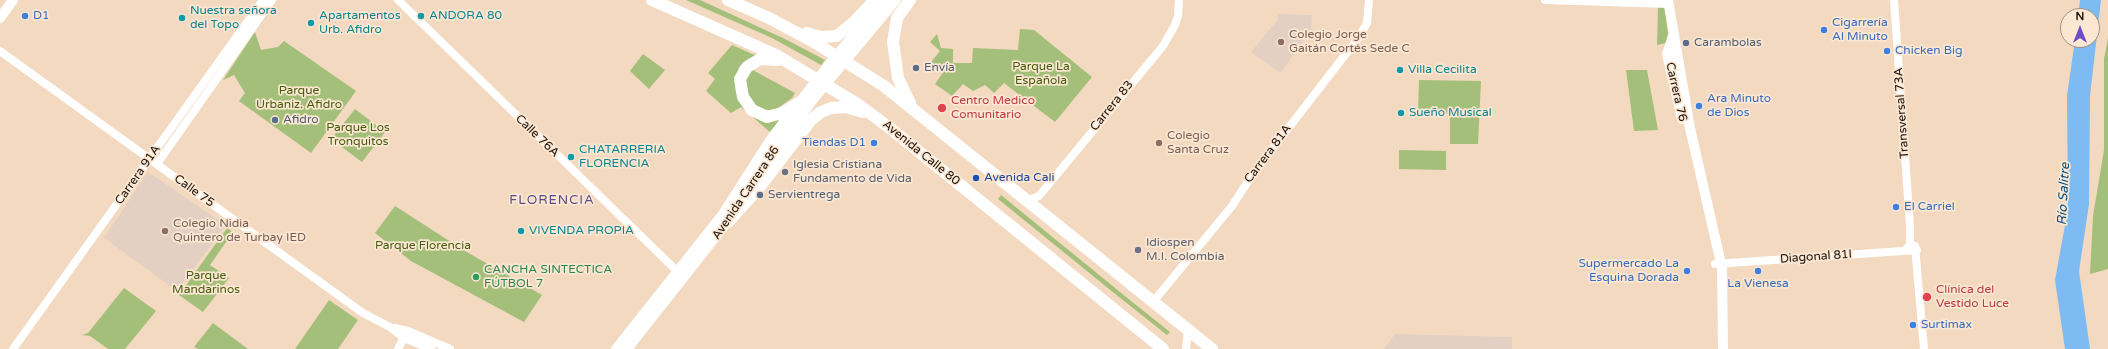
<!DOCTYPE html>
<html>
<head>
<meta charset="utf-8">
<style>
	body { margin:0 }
	#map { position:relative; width:2108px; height:349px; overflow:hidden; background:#f3d9c0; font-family:"Varela Round",sans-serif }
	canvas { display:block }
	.north { position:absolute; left:2060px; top:8px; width:40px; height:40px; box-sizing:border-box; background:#fce7d3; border:1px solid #a29282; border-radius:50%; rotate:0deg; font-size:11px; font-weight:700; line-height:16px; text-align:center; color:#1b1209 }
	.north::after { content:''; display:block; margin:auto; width:14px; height:18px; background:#6b4ec7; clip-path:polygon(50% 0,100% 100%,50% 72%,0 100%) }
</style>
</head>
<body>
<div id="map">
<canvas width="2108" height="349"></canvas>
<div class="north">N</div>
</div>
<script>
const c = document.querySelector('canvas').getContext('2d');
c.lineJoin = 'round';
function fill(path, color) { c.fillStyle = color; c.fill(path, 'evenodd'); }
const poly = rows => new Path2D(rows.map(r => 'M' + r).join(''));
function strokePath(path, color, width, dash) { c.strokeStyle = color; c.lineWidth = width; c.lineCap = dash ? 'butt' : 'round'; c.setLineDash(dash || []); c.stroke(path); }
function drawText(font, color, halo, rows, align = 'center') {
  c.font = font + ' "Varela Round",sans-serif'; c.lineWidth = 3.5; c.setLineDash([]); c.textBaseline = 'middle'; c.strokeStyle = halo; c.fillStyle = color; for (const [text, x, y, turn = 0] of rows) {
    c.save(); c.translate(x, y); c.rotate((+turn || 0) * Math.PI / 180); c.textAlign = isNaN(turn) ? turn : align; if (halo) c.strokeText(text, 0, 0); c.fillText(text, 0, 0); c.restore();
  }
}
fill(poly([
	[1278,14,1312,15,1311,31,1280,73,1251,52,1278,19],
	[148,172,226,225,177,291,104,238],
	[1395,334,1512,337,1512,349,1384,349]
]), '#e4d0c2');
fill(poly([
	[686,0,700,0,785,39,825,60,821,65,772,38],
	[1658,7,1665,7,1668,34,1666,43,1657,45],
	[1020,29,1034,30,1092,77,1055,122,1004,83,994,93,985,85,973,91,963,84,952,96,935,84,944,71,931,62,940,51,930,42,937,34,941,48,953,49,953,63,972,63,973,48,1018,50],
	[255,32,261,50,278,47,284,41,356,91,311,153,239,101,245,93,234,75,223,80],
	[2108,38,2108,269,2090,274,2093,216,2104,150,2104,59],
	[732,45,757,56,748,59,739,67,735,81,736,93,743,106,779,120,770,132,741,107,731,113,706,91,715,79,708,73],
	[643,54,665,70,649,89,630,71],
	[749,68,795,93,792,98,775,110,762,110,755,107,746,94,745,73],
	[1626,70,1647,70,1658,130,1634,131],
	[1419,80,1481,81,1478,144,1450,144,1450,114,1418,113],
	[355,109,385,132,362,162,331,139],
	[1399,150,1446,151,1446,170,1399,169],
	[1001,195,1131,301,1170,332,1167,335,1119,297,998,199],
	[395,206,465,251,542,295,524,322,411,261,375,233],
	[227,228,233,232,210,265,229,278,203,312,179,295],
	[124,288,156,311,125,349,108,349,90,336,82,335,88,333],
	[329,300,358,320,338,349,295,349],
	[213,323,248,349,198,349,194,347]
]), '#a4bf79');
fill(poly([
	[2080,0,2101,0,2090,96,2089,204,2079,271,2090,349,2065,349,2055,280,2068,209,2067,96,2075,40,2092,40,2092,16,2078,16]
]), '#7dbbf2');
strokePath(poly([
	[398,0,678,272],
	[1545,0,1669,4],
	[1894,0,1910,226,1910,245,1904,251],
	[0,51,363,313,390,327,404,338,431,349],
	[157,164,272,0],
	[1027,201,1039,196,1163,46,1175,25,1178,16,1179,0],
	[1915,246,1924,349],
	[1715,264,1917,250],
	[1153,302,1232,206,1252,175,1359,37,1367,23,1369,0],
	[395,328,408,331,450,349],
	[13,349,263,0],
	[398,349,406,334],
	[1186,349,1188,331]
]), '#fff', 8);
strokePath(poly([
	[1668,0,1690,128,1722,268,1723,349],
	[0,18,13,0],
	[1674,33,1667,54,1682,119],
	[743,200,769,159,814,98,896,0],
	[616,349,723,214,771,139,831,62,884,0],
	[627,349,732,216]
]), '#fff', 10);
strokePath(poly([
	[652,0,776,55,859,105,891,129,1163,349],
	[728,0,769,18,814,42,884,86,1212,349],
	[910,0,897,18,893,42,898,78,910,103],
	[807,33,820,37,837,36,855,21,875,0],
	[778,60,760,59,747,67,740,79,743,97,752,110,767,117,782,113,800,102],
	[728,222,758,189,811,120,821,112,831,108,846,107,863,112]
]), '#fff', 12);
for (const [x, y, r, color] of [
	[25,16,4,"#3f7fe0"],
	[421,16,4,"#0f9aa8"],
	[182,18,4,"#0f9aa8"],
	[311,23,4,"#0f9aa8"],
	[1824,30,4,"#3f7fe0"],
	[1281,42,4,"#8d6e63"],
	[1686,43,4,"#5c6f8a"],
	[1887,51,4,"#3f7fe0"],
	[916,68,4,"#5c6f8a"],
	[1400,70,4,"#0f9aa8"],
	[1699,106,4,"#3f7fe0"],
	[942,108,5,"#e0444e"],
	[1401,113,4,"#0f9aa8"],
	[275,120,4,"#5c6f8a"],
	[874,143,4,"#3f7fe0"],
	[1159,143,4,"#8d6e63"],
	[571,157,4,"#0f9aa8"],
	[785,172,4,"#6b7280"],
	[976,178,4,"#1a4fb4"],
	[760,195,4,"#5c6f8a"],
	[1896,207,4,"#3f7fe0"],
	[165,231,4,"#8d6e63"],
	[521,231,4,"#0f9aa8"],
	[1138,250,4,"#6b7280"],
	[1687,271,4,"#3f7fe0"],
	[1758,271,4,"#3f7fe0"],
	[476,277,4,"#2e9e5b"],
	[1927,297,5,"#e0444e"],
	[1913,325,4,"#3f7fe0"]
]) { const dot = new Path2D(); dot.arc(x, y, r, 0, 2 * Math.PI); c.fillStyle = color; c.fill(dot); strokePath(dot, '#fce7d3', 1.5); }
drawText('12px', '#0d838f', '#fce7d3', [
	["Nuestra señora",190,11],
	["del Topo",190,25],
	["Apartamentos",319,16],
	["Urb. Afidro",319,30],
	["ANDORA 80",429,16],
	["Villa Cecilita",1408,70],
	["Sueño Musical",1409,113],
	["CHATARRERIA",579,150],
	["FLORENCIA",579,164],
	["VIVENDA PROPIA",529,231]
], 'left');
drawText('12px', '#366cbe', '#fce7d3', [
	["D1",33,16],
	["Cigarrería",1832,23],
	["Al Minuto",1832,37],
	["Chicken Big",1895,51],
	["Ara Minuto",1707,99],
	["de Dios",1707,113],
	["Tiendas D1",866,143,"right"],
	["El Carriel",1904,207],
	["Supermercado La",1679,264,"right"],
	["Esquina Dorada",1679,278,"right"],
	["La Vienesa",1758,284,"center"],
	["Surtimax",1921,325]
], 'left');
drawText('12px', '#785e54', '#fce7d3', [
	["Colegio Jorge",1289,35],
	["Gaitán Cortés Sede C",1289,49],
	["Colegio",1167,136],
	["Santa Cruz",1167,150],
	["Colegio Nidia",173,224],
	["Quintero de Turbay IED",173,238]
], 'left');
drawText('12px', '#4e5e75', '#fce7d3', [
	["Carambolas",1694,43],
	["Envía",924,68],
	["Afidro",283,120],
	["Servientrega",768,195]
], 'left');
drawText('12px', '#445d0c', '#fce7d3', [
	["Parque La",1041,67],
	["Española",1041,81],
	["Parque",299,91],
	["Urbaniz. Afidro",299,105],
	["Parque Los",358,128],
	["Tronquitos",358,142],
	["Parque Florencia",423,246],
	["Parque",206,276],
	["Mandarinos",206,290]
]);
drawText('12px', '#1b1209', '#fce7d3', [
	["Carrera 76",1676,92,77],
	["Carrera 83",1112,106,-51],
	["Transversal 73A",1902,113,-94],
	["Calle 76A",537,136,44],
	["Avenida Calle 80",921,153,39],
	["Carrera 81A",1268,154,-53],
	["Carrera 91A",138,175,-55],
	["Calle 75",194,191,36],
	["Avenida Carrera 86",746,193,-56],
	["Diagonal 81I",1816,257,-4]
]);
drawText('12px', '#be3a42', '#fce7d3', [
	["Centro Medico",951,101],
	["Comunitario",951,115],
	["Clínica del",1936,290],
	["Vestido Luce",1936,304]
], 'left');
drawText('12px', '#5b616d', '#fce7d3', [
	["Iglesia Cristiana",793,165],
	["Fundamento de Vida",793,179],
	["Idiospen",1146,243],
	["M.I. Colombia",1146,257]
], 'left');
drawText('12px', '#164399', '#fce7d3', [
	["Avenida Cali",984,178]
], 'left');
drawText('12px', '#27864d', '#fce7d3', [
	["CANCHA SINTECTICA",484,270],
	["FÚTBOL 7",484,284]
], 'left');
drawText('italic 13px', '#014d7f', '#fce7d3', [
	["Río Salitre",2064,194,-87]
]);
c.letterSpacing = '1px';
drawText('13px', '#554a88', '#fce7d3', [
	["FLORENCIA",552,201]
]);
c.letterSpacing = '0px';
</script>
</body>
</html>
